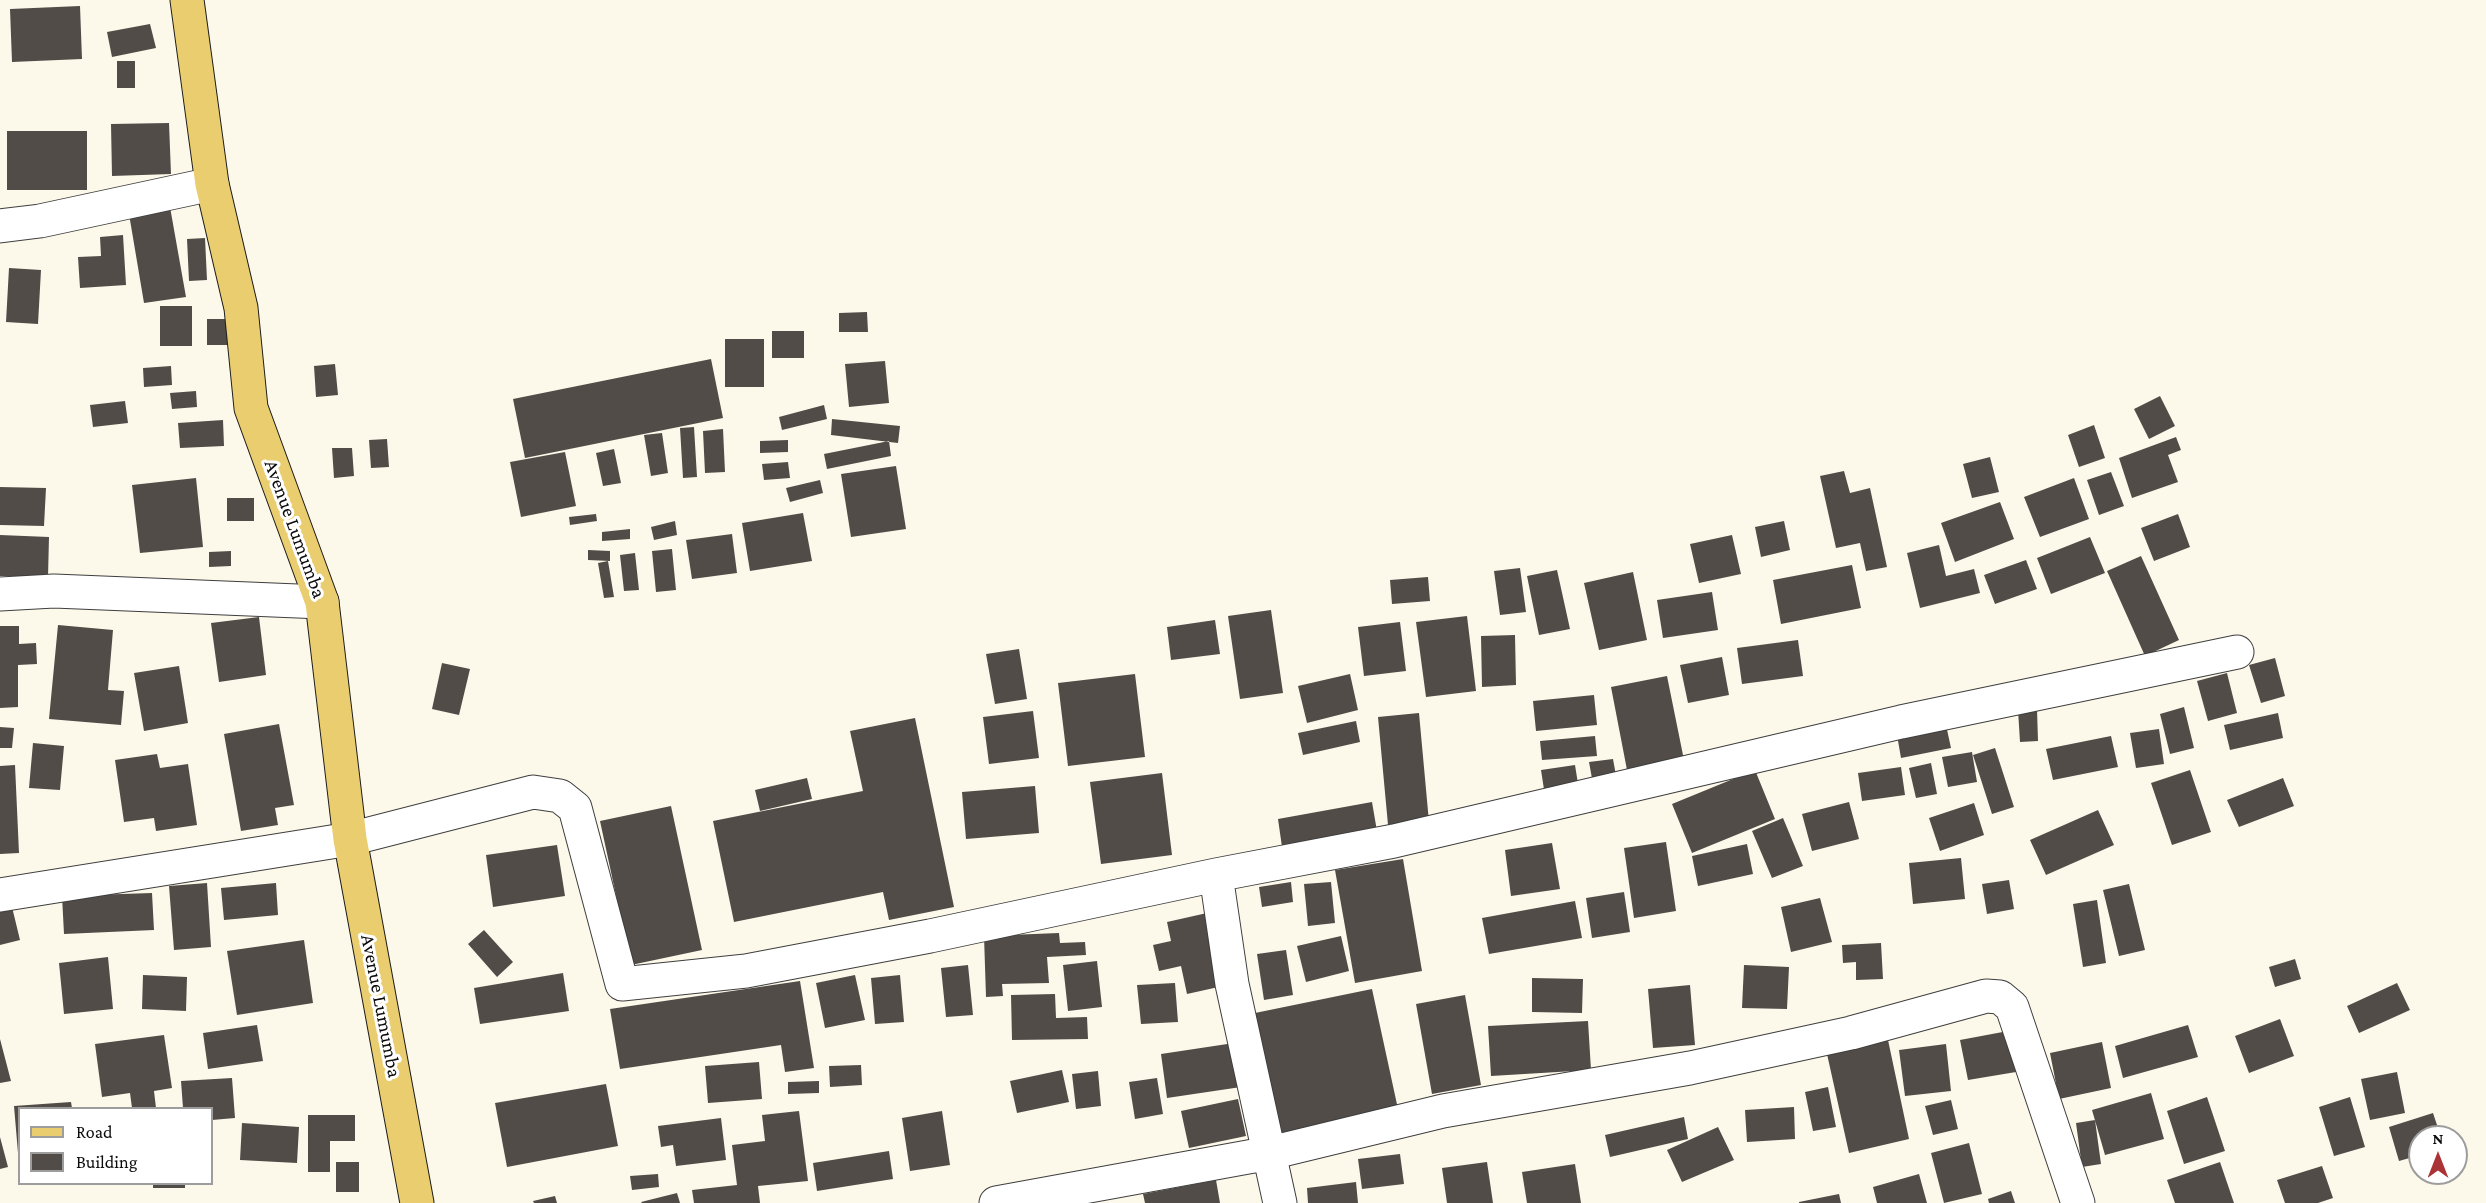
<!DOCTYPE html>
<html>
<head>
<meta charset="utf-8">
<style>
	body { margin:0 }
	#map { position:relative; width:2486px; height:1203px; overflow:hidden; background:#fdf9ea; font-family:"Crimson Pro",serif }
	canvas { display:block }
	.legend { position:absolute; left:18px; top:1107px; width:195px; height:78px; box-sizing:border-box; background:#fff; border:2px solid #9d9d9d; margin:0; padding:8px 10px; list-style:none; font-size:18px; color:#0b0b0b }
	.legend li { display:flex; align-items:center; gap:12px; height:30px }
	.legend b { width:30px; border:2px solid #9d9d9d }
	.north { position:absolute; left:2408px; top:1125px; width:60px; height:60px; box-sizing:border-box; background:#fff; border:2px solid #9d9d9d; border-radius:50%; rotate:0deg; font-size:16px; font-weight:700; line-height:24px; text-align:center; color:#0b0b0b }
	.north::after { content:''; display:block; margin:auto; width:21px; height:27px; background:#aa3336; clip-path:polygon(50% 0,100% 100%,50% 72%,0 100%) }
</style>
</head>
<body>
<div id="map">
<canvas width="2486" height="1203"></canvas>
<ul class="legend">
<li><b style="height:8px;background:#e9cd6e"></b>Road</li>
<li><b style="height:16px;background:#524c48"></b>Building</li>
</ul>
<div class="north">N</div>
</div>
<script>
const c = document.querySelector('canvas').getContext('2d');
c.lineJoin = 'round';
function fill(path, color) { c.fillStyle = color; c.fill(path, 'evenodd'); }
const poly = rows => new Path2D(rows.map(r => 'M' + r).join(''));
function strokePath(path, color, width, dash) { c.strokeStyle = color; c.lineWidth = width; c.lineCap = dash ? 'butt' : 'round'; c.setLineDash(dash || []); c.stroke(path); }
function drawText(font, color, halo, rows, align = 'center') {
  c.font = font + ' "Crimson Pro",serif'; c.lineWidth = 6; c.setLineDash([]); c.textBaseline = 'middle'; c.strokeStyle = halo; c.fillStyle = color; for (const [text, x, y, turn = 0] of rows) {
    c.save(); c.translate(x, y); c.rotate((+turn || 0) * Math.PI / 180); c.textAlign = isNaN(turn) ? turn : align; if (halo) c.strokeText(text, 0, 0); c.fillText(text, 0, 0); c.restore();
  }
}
fill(poly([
	[80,6,82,59,12,62,10,9],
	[150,24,156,48,112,57,107,32],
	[117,61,135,61,135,88,117,88],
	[169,123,171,174,112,176,111,124],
	[7,131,87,131,87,190,7,190],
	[170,207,186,297,144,303,129,214],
	[123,235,126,285,80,288,78,257,101,256,100,237],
	[205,238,207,280,189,281,187,239],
	[9,268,41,270,38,324,6,322],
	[160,306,192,306,192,346,160,346],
	[867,312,868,332,839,332,839,313],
	[207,319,236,319,236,345,207,345],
	[772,331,804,331,804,358,772,358],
	[725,339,764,339,764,387,725,387],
	[711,359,723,418,525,458,513,399],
	[885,361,889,403,849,407,845,364],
	[335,364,338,395,316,397,314,366],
	[171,366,172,385,144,387,143,368],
	[196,391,197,407,172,409,170,393],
	[2160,396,2175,426,2149,439,2134,409],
	[125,401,128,423,93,427,90,405],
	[824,405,827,419,782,430,779,417],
	[832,419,900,426,898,443,831,435],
	[223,420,224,446,180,448,178,423],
	[2094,425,2105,458,2079,467,2068,435],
	[694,427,697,477,683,478,680,428],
	[723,429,725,472,705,473,703,431],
	[662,433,668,473,651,476,644,435],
	[2176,437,2181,450,2168,455,2178,482,2132,498,2119,458],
	[387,439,389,467,371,468,369,440],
	[788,440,788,452,760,453,760,441],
	[889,441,891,456,827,469,824,454],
	[332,448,352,448,354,476,334,478],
	[614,449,621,483,603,486,596,453],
	[565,452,576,506,521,517,510,462],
	[1990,457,1999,492,1972,498,1963,464],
	[788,462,790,478,764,480,762,464],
	[896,466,906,529,851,537,841,474],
	[1844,471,1850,493,1870,488,1887,567,1866,571,1860,543,1836,548,1820,476],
	[2111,472,2124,506,2099,515,2087,480],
	[196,478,203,547,140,553,132,485],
	[2074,478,2089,519,2040,537,2024,497],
	[820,480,823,493,790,502,786,488],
	[0,487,46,488,44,526,0,525],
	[227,498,254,498,254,521,227,521],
	[2000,502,2014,539,1955,562,1941,523],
	[803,513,812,561,750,571,742,523],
	[596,514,597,521,570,525,569,517],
	[2178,514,2190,547,2154,561,2141,528],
	[675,521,677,535,654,540,651,527],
	[1784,521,1790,550,1761,557,1755,527],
	[630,529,630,539,602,541,602,532],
	[732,534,737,573,692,579,686,540],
	[0,535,49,537,48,577,0,576],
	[1732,535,1741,574,1699,583,1690,544],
	[2090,537,2105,573,2051,594,2037,558],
	[1939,545,1946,576,1974,569,1980,593,1920,608,1907,553],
	[672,549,676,590,656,592,652,551],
	[588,550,610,551,610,561,588,560],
	[231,551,231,566,209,567,209,552],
	[635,553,639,590,624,591,620,555],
	[2141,556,2179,640,2145,656,2107,571],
	[2026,560,2037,589,1995,604,1984,575],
	[608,561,614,597,604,598,598,563],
	[1852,565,1861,608,1781,624,1773,580],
	[1520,568,1526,612,1500,615,1494,571],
	[1557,570,1570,629,1539,635,1527,576],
	[1633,572,1647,640,1599,650,1584,583],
	[1428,577,1430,601,1392,604,1390,580],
	[1712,592,1718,630,1663,638,1657,600],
	[1271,610,1283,693,1240,699,1228,616],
	[1467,616,1476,691,1426,697,1416,622],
	[259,617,266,675,219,682,211,623],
	[1215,620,1220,654,1171,660,1167,627],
	[1400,622,1406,671,1364,676,1358,627],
	[58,625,113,630,108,690,124,691,121,725,49,719],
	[0,626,19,626,19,644,36,643,37,664,18,665,18,707,0,708],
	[1515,635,1516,685,1482,687,1481,636],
	[1798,640,1803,676,1742,684,1737,648],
	[1019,649,1027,699,995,704,986,654],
	[1722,657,1729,695,1688,703,1680,665],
	[2275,658,2285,696,2261,703,2249,665],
	[442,663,470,669,459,715,432,709],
	[179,666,188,723,144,731,134,673],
	[2227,673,2237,713,2208,721,2197,681],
	[1135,674,1145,757,1068,766,1058,683],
	[1350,674,1358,710,1307,723,1298,686],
	[1667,676,1684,760,1627,770,1611,687],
	[1594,695,1597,725,1536,731,1533,701],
	[2184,707,2194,748,2170,754,2160,714],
	[2037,709,2038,741,2020,742,2018,710],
	[1033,711,1039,758,989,764,983,717],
	[1419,713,1429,822,1388,825,1378,717],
	[2278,713,2283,738,2230,750,2224,725],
	[915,718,954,907,889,920,883,892,734,922,713,821,863,791,850,731],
	[1356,721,1360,742,1303,755,1298,733],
	[279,724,294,805,275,808,278,825,241,831,224,734],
	[1946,725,1951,748,1901,758,1897,735],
	[0,727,14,728,12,748,0,748],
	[2159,729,2164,764,2136,768,2130,733],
	[1595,736,1597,756,1542,760,1540,741],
	[2111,736,2118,767,2053,780,2046,749],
	[33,743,64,746,60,790,29,788],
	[1995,748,2014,807,1992,814,1973,755],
	[1972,752,1977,782,1948,787,1942,757],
	[157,754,160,768,188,764,197,825,156,831,154,818,124,822,115,760],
	[1613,759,1617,781,1593,784,1589,762],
	[1931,763,1937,794,1916,798,1909,768],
	[15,765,19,853,0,854,0,766],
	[1575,765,1579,790,1545,796,1541,770],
	[1901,767,1905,795,1862,801,1858,773],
	[1755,770,1775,819,1692,853,1672,804],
	[2190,770,2211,832,2172,845,2151,783],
	[1162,773,1172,855,1101,864,1090,782],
	[807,778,812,799,760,811,755,790],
	[2283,778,2294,806,2239,827,2227,800],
	[1035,786,1039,833,966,839,962,792],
	[1372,802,1378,837,1283,854,1278,819],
	[1849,802,1859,839,1812,851,1802,814],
	[1974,803,1984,835,1940,851,1929,818],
	[671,806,702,950,631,965,600,821],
	[2098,810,2114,845,2046,875,2030,840],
	[1783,818,1803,866,1772,878,1752,831],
	[1666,842,1676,911,1634,918,1624,848],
	[1552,843,1560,889,1511,896,1505,850],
	[1747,844,1753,874,1698,886,1692,856],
	[557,845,565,896,493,907,486,855],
	[1961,858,1965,899,1913,904,1909,863],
	[1403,859,1422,971,1355,983,1335,870],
	[2009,880,2014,909,1987,914,1982,884],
	[1291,882,1293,902,1262,907,1259,887],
	[1331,882,1335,923,1308,926,1304,884],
	[207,883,211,947,174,950,169,886],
	[276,883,278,915,224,920,221,888],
	[2129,884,2145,950,2119,956,2103,890],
	[1624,892,1630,932,1592,938,1586,898],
	[152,893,154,930,64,934,62,896],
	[1820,898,1832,942,1791,952,1781,907],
	[2097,900,2106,963,2083,967,2073,904],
	[1575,901,1582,938,1489,954,1482,918],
	[12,907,20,940,0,945,0,910],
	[1207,913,1223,986,1187,994,1181,966,1159,971,1153,945,1171,941,1167,922],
	[484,930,513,962,497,977,468,944],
	[1059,933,1060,943,1085,942,1086,955,1047,957,1049,983,1002,984,1003,996,986,997,984,936],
	[1341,936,1349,971,1306,982,1297,946],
	[304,940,313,1003,237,1015,227,951],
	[1881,943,1883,979,1856,980,1856,962,1843,963,1842,945],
	[1286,950,1293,995,1264,1000,1257,954],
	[108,957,113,1009,64,1014,59,963],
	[2295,959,2301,979,2275,987,2269,967],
	[1097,961,1102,1007,1068,1011,1063,965],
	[968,965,973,1015,946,1017,941,968],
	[1744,965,1789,967,1787,1009,1742,1008],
	[563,973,569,1011,480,1024,474,988],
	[143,975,187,977,186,1011,142,1009],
	[855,975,865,1020,825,1028,816,983],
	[900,975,904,1022,875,1024,871,978],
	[1532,978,1583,979,1582,1013,1532,1012],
	[800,981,814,1068,785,1072,781,1045,620,1069,610,1009],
	[1175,983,1178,1022,1141,1024,1137,985],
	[2397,983,2410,1010,2359,1033,2347,1006],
	[1690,985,1695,1045,1653,1048,1648,989],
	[1372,989,1398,1109,1280,1133,1255,1013],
	[1055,994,1056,1018,1087,1017,1088,1039,1012,1040,1011,995],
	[1465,995,1481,1085,1432,1094,1416,1004],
	[2280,1019,2294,1056,2249,1073,2235,1036],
	[1588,1021,1591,1070,1491,1076,1488,1026],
	[257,1025,263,1061,208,1069,203,1033],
	[2188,1025,2198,1057,2123,1078,2115,1046],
	[2008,1031,2016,1072,1968,1080,1960,1040],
	[164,1035,172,1088,154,1091,156,1108,132,1108,130,1093,102,1097,95,1044],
	[0,1039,11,1081,0,1083],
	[1888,1040,1909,1139,1849,1153,1827,1054],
	[2102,1042,2111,1088,2059,1099,2050,1053],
	[1234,1043,1241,1087,1167,1098,1161,1054],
	[1946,1044,1951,1091,1905,1096,1899,1050],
	[759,1062,762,1099,708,1103,705,1066],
	[861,1065,862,1085,830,1087,829,1066],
	[1062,1070,1069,1102,1017,1113,1010,1081],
	[1098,1071,1101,1106,1076,1109,1072,1074],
	[2397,1072,2405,1113,2370,1120,2361,1079],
	[232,1078,235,1118,212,1120,212,1108,183,1108,181,1081],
	[1157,1078,1163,1114,1135,1119,1129,1082],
	[819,1081,819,1093,788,1094,788,1082],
	[606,1084,618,1146,507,1167,495,1103],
	[1828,1087,1836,1127,1813,1131,1805,1092],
	[2151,1093,2164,1139,2105,1155,2092,1110],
	[2207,1097,2225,1151,2184,1164,2167,1111],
	[2350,1097,2365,1147,2334,1156,2319,1107],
	[1238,1099,1246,1136,1189,1148,1181,1111],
	[1951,1100,1958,1129,1933,1135,1925,1106],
	[71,1102,72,1108,20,1108,18,1153,14,1106],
	[1794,1107,1795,1139,1747,1142,1745,1110],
	[799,1111,808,1181,758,1186,760,1203,694,1203,692,1190,737,1185,732,1145,765,1141,762,1115],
	[942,1111,950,1165,910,1171,902,1118],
	[2433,1113,2441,1137,2420,1137,2420,1155,2399,1161,2389,1127],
	[308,1115,355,1115,355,1141,330,1141,330,1172,308,1172],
	[1684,1117,1688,1139,1610,1157,1605,1135],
	[721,1118,726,1160,676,1166,673,1145,661,1147,658,1126],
	[2095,1120,2101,1164,2082,1167,2076,1123],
	[242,1123,299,1127,297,1163,240,1160],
	[1718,1127,1734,1160,1682,1182,1667,1150],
	[0,1137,8,1167,0,1169],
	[1969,1143,1982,1194,1944,1203,1931,1153],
	[889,1151,893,1179,817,1191,813,1163],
	[1400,1154,1404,1184,1362,1189,1358,1159],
	[336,1162,359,1162,359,1192,336,1192],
	[1487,1162,1493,1203,1447,1203,1442,1168],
	[2220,1162,2234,1203,2175,1203,2167,1180],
	[1575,1164,1581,1203,1527,1203,1522,1172],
	[2322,1166,2333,1198,2318,1203,2285,1203,2277,1180],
	[658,1174,659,1187,632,1190,630,1176],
	[1919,1174,1927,1203,1877,1203,1873,1187],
	[1216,1180,1220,1203,1145,1203,1143,1194],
	[1356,1182,1358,1203,1308,1203,1307,1188],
	[153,1184,185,1184,185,1188,153,1188],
	[2011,1191,2015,1203,1989,1203,1988,1199],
	[677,1193,680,1203,642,1203,641,1202],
	[1839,1194,1841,1203,1799,1203,1799,1202],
	[555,1196,557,1203,534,1203,533,1201]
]), '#524c48');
const minor = poly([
	[0,226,40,221,212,184],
	[0,594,54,591,322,602],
	[1216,875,1232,984,1280,1203],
	[0,895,350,839,533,792,560,796,575,808,622,984,746,971,930,936,1216,875,1394,841,1901,722,2237,652],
	[996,1203,1270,1153,1443,1111,1690,1068,1851,1033,1986,996,2000,997,2012,1007,2078,1203]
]);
const major = poly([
	[187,0,212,184,241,308,251,408,322,602,350,839,417,1203]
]);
strokePath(minor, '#3e3e3e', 35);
strokePath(major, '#1c1c1c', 35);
strokePath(minor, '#fff', 33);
strokePath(major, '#e9cd6e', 33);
drawText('20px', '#0b0b0b', '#fff', [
	["Avenue Lumumba",295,529,70],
	["Avenue Lumumba",381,1006,79]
]);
</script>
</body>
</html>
